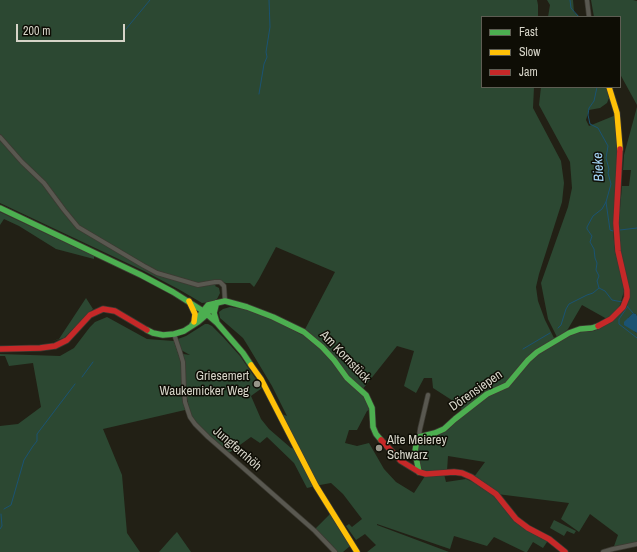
<!DOCTYPE html>
<html>
<head>
<meta charset="utf-8">
<style>
	body { margin:0 }
	#map { position:relative; width:637px; height:552px; overflow:hidden; background:#222015; font-family:"Archivo Narrow",sans-serif }
	canvas { display:block }
	.legend { position:absolute; left:481px; top:16px; width:140px; height:72px; box-sizing:border-box; background:#0e0d05; border:1px solid #5e5d53; margin:0; padding:5px 7px; list-style:none; font-size:12px; color:#d6d4c8 }
	.legend li { display:flex; align-items:center; gap:8px; height:20px }
	.legend b { width:20px; border:1px solid #5e5d53 }
	.scale { position:absolute; left:16px; top:24px; width:109px; height:18px; box-sizing:border-box; border:2px solid #d6d4c8; border-top:0; padding-left:5px; font-size:12px; line-height:14px; white-space:nowrap; color:#d6d4c8; -webkit-text-stroke:3px #0e0d05; paint-order:stroke }
</style>
</head>
<body>
<div id="map">
<canvas width="637" height="552"></canvas>
<ul class="legend">
<li><b style="height:5px;background:#4caf50"></b>Fast</li>
<li><b style="height:5px;background:#ffc107"></b>Slow</li>
<li><b style="height:5px;background:#c62828"></b>Jam</li>
</ul>
<div class="scale">200 m</div>
</div>
<script>
const c = document.querySelector('canvas').getContext('2d');
c.lineJoin = 'round';
function fill(path, color) { c.fillStyle = color; c.fill(path, 'evenodd'); }
const poly = rows => new Path2D(rows.map(r => 'M' + r).join(''));
function strokePath(path, color, width, dash) { c.strokeStyle = color; c.lineWidth = width; c.lineCap = dash ? 'butt' : 'round'; c.setLineDash(dash || []); c.stroke(path); }
function drawText(font, color, halo, rows, align = 'center') {
  c.font = font + ' "Archivo Narrow",sans-serif'; c.lineWidth = 3; c.setLineDash([]); c.textBaseline = 'middle'; c.strokeStyle = halo; c.fillStyle = color; for (const [text, x, y, turn = 0] of rows) {
    c.save(); c.translate(x, y); c.rotate((+turn || 0) * Math.PI / 180); c.textAlign = isNaN(turn) ? turn : align; if (halo) c.strokeText(text, 0, 0); c.fillText(text, 0, 0); c.restore();
  }
}
fill(poly([
	[0,0,537,0,538,5,538,17,482,17,482,87,534,87,533,108,561,161,564,183,562,202,539,274,536,287,538,301,545,320,554,338,557,337,548,319,541,283,568,207,572,188,570,162,539,105,541,87,607,87,609,98,607,103,600,108,589,110,586,120,589,126,616,115,618,153,613,230,615,252,623,279,624,291,620,305,615,313,607,319,582,305,568,329,561,337,581,332,594,331,611,321,618,316,624,307,627,299,618,252,618,231,622,186,629,186,631,170,623,170,624,155,637,107,637,316,636,314,633,313,628,318,635,332,637,333,637,544,613,549,618,535,590,514,579,532,561,519,569,503,497,494,474,477,485,462,448,456,447,471,426,473,421,470,417,460,418,444,421,438,437,434,448,430,462,413,461,406,433,388,432,378,424,378,416,393,404,386,414,351,397,346,362,390,372,408,367,411,357,430,349,430,345,443,357,446,369,443,384,469,396,482,414,493,425,476,444,474,446,482,466,479,477,484,494,496,514,519,549,539,543,548,533,542,527,552,525,552,494,537,487,546,454,536,450,549,377,524,377,525,449,552,367,552,376,545,365,534,356,540,346,526,349,524,352,527,362,519,343,494,331,483,320,485,307,488,294,463,267,437,260,443,251,437,226,455,199,431,193,425,185,410,103,429,122,475,127,533,140,552,0,552,0,426,18,424,41,407,33,363,9,366,5,356,0,356,0,354,60,356,74,348,90,327,95,322,107,317,147,339,174,341,181,362,182,391,185,409,189,408,185,389,185,364,183,354,190,355,181,350,178,339,186,336,205,324,208,324,212,326,223,337,240,356,262,388,251,396,261,419,269,429,291,448,296,449,279,413,287,416,272,386,248,346,243,338,220,318,219,312,223,309,230,307,244,309,272,318,302,335,335,272,276,247,259,279,254,287,250,283,226,283,219,281,215,286,219,288,220,293,217,299,211,302,202,303,180,290,144,271,0,203],
	[547,0,573,0,574,12,580,17,548,17,550,5],
	[591,0,633,0,637,1,637,105,620,74,620,17,594,17],
	[0,212,94,256,94,259,56,249,19,226,4,219,0,225],
	[86,298,93,309,64,338,49,342,59,339],
	[330,514,350,546,343,552,337,552,315,529],
	[554,520,576,531,574,534,567,531,564,536,550,528],
	[177,532,191,552,159,552,174,535]
]), '#2c4832');
fill(poly([
	[633,313,636,314,637,316,637,333,624,325,624,322]
]), '#1b5372');
strokePath(poly([
	[570,0,571,8,579,17],
	[126,29,150,0],
	[597,87,594,101,589,108,588,115,590,124,598,128,608,146,606,158,609,169,608,173,611,184,606,202,602,209,593,216,587,227,587,229,592,236,590,242,594,249,595,258,597,263,596,270,599,276,597,281,599,288,605,291,612,300,622,302],
	[259,94,264,64,267,57,266,52,270,27,269,0],
	[606,202,610,230,613,231],
	[620,230,637,228],
	[626,305,633,313],
	[628,306,619,319,619,324,637,338],
	[558,328,561,325,566,309,569,304,587,295,593,293,599,288],
	[523,349,550,333],
	[82,377,93,362],
	[4,509,11,505,24,460,33,446,37,441,37,434,75,384],
	[0,529,2,526,1,514]
]), '#1b5372', 1);
const street = poly([
	[587,0,589,17],
	[0,137,22,162,44,183,64,210,78,227,144,266,157,273,198,285,215,282,220,282,224,286,225,301],
	[174,334,180,352,183,362,184,391,185,402,190,417,195,424,208,437,315,531,335,552],
	[419,437,420,429,428,395],
	[603,552,613,549,637,544]
]);
const fast = poly([
	[0,208,141,275,173,292,203,311,217,323,243,353,251,365],
	[216,305,214,313,217,323],
	[192,325,208,305,225,301,247,307,273,317,304,332,322,347,334,360,347,378,366,395,372,408,373,427,376,434,381,440],
	[147,330,153,333,163,335,174,334,184,331,198,322,205,316,216,303],
	[419,472,415,452,417,439,419,437,435,433,444,429,455,419,487,394,507,385,528,360,537,352,569,333,580,329,592,328,598,326]
]);
const slow = poly([
	[609,87,617,113,620,149],
	[189,301,195,314,194,322],
	[251,365,261,379,316,486,357,552]
]);
const jam = poly([
	[598,326,611,319,623,307,627,297,627,290,618,251,616,223,620,149],
	[0,349,40,348,55,346,67,340,90,315,103,309,115,311,147,330],
	[381,440,401,461,419,472,426,474,454,472,462,473,471,477,496,494,516,519,528,528,549,539,565,552]
]);
strokePath(street, '#3c3a32', 5.5);
strokePath(fast, '#3c3a32', 7);
strokePath(slow, '#3c3a32', 7);
strokePath(jam, '#3c3a32', 7);
strokePath(street, '#595850', 4);
strokePath(fast, '#4caf50', 5.5);
strokePath(slow, '#ffc107', 5.5);
strokePath(jam, '#c62828', 5.5);
for (const [x, y, r, color] of [
	[257,384,4,"#979589"],
	[379,448,4,"#979589"]
]) { const dot = new Path2D(); dot.arc(x, y, r, 0, 2 * Math.PI); c.fillStyle = color; c.fill(dot); strokePath(dot, '#0e0d05', 1.5); }
drawText('13px', '#d6d4c8', '#0e0d05', [
	["Am Kornstück",345,357,46],
	["Dörensiepen",476,391,-35],
	["Jungfernhöh",237,449,41]
]);
drawText('13px', '#d6d4c8', '#0e0d05', [
	["Griesemert",249,377],
	["Waukemicker Weg",249,392],
	["Alte Meierey",387,441,"left"],
	["Schwarz",387,456,"left"]
], 'right');
drawText('italic 14px', '#a4d4f5', '#0e0d05', [
	["Bieke",599,167,-93]
]);
</script>
</body>
</html>
